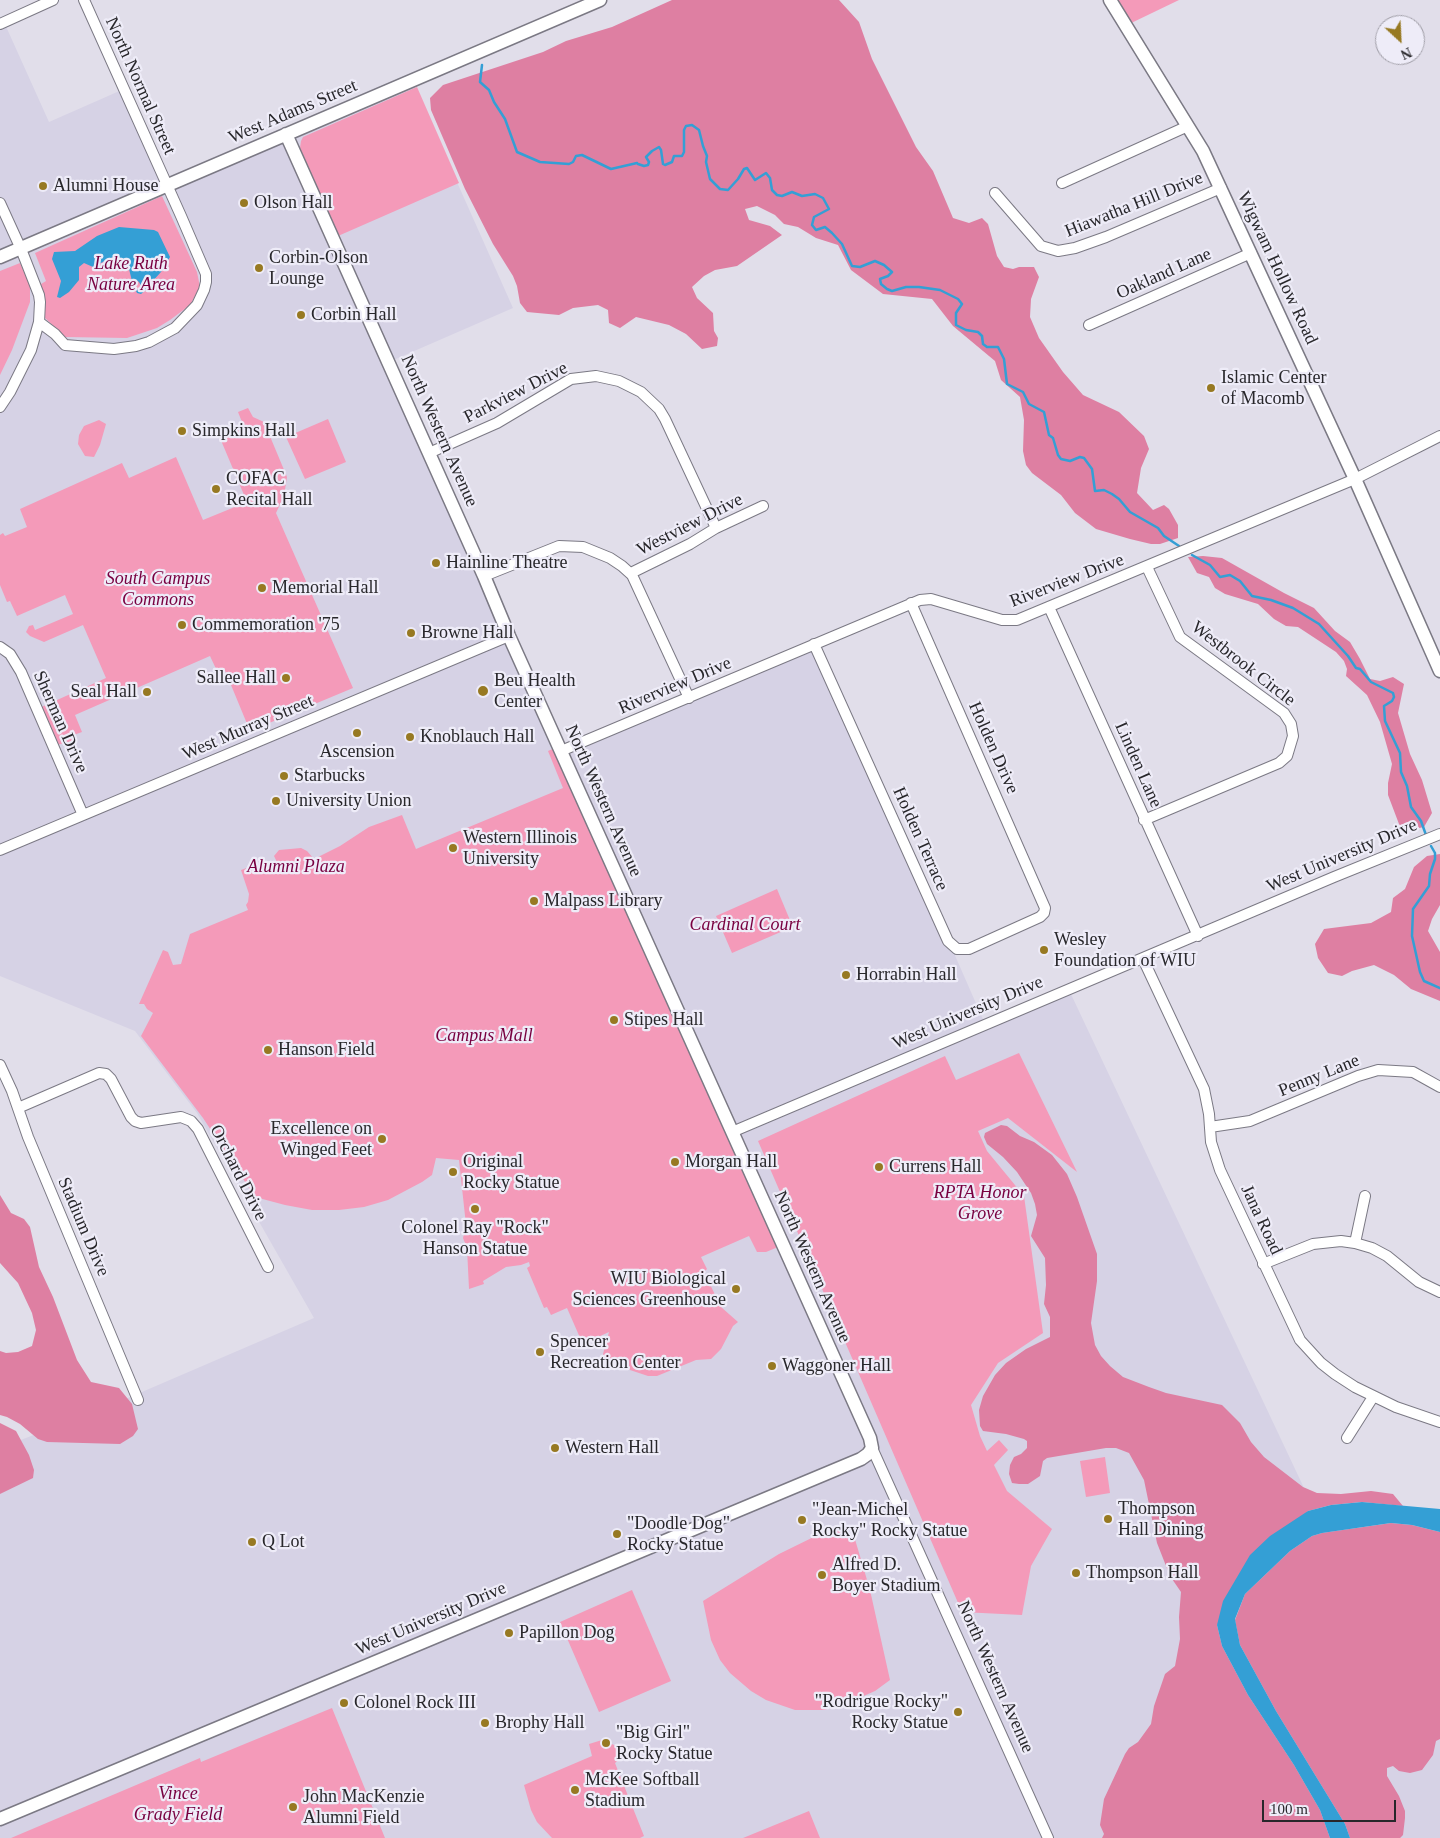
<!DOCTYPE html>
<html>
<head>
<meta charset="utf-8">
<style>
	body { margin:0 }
	#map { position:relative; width:1440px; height:1838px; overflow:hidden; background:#e1deea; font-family:Georgia,serif }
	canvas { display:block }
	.north { position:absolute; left:1375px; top:15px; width:50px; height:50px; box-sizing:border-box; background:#eeecf8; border:1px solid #9f9da6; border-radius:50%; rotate:155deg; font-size:14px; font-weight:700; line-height:20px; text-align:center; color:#28272b }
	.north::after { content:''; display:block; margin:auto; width:18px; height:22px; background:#977922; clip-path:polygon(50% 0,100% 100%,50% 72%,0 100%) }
	.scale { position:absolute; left:1262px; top:1800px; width:134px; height:22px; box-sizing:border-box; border:2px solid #28272b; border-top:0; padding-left:6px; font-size:15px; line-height:18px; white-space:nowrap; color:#28272b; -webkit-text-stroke:4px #eeecf8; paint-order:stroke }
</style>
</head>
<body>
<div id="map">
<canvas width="1440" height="1838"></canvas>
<div class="north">N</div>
<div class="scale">100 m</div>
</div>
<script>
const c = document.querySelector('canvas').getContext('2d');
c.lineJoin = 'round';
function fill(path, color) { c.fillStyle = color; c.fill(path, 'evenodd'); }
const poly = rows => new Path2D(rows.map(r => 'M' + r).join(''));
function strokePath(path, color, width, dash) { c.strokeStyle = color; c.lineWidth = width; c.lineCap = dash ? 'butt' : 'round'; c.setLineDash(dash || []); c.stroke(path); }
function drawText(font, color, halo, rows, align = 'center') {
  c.font = font + ' Georgia,serif'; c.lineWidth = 4.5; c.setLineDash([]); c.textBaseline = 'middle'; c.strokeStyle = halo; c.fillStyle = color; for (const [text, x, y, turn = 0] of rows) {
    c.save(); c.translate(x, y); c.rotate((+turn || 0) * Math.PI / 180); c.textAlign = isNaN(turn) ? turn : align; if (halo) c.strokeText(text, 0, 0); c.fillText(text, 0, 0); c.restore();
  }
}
fill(poly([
	[4,22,49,122,124,89,167,184,412,81,513,308,389,362,561,751,814,644,950,944,985,1024,1069,990,1321,1524,1440,1536,1440,1838,0,1838,0,1448,114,1404,314,1318,197,1113,135,1031,0,976,0,24]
]), '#d6d2e5');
fill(poly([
	[1110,0,1179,0,1125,26],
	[417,87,459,183,338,236,300,148,301,141,303,137],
	[162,196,197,272,200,287,190,305,170,320,157,328,127,338,65,337,44,317,44,295,41,284,46,281,35,253],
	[20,263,30,285,30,302,12,350,0,375,0,271],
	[248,408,253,417,264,422,287,477,284,496,276,513,353,688,250,731,224,668,217,671,210,656,75,715,82,732,71,736,72,741,53,746,37,709,106,678,83,625,44,642,30,636,26,632,29,626,33,625,35,630,73,614,65,595,17,616,10,601,7,602,0,585,0,535,3,533,5,536,27,527,20,509,122,463,129,478,176,457,203,520,247,502,220,438,244,427,238,412],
	[328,419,346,462,305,479,286,437],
	[99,420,106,424,100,445,94,457,85,456,78,444,79,435,84,426],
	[559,746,783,1245,766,1252,757,1252,749,1236,701,1257,707,1269,704,1272,721,1307,738,1322,733,1326,721,1349,711,1359,696,1360,657,1376,648,1376,606,1362,603,1354,609,1332,587,1342,586,1338,581,1340,567,1308,551,1315,547,1307,544,1308,527,1268,530,1266,529,1262,521,1265,506,1267,483,1281,484,1284,469,1289,467,1248,463,1238,466,1225,459,1160,436,1158,432,1175,422,1182,388,1200,364,1207,339,1210,312,1210,285,1205,255,1197,203,1118,141,1036,153,1013,147,1009,144,1004,139,1004,163,950,168,952,173,965,181,964,190,934,248,910,246,905,248,902,249,894,241,870,258,864,276,867,277,862,274,856,279,850,301,848,307,851,314,859,340,846,369,827,402,815,416,849,563,788,548,751],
	[777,889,792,925,782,929,783,931,732,953,716,916],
	[1019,1053,1077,1172,1008,1118,978,1131,987,1151,1024,1196,1043,1333,998,1363,971,1405,980,1436,987,1451,999,1440,1008,1450,994,1465,1007,1491,1052,1529,1031,1566,1022,1615,962,1612,758,1141,945,1056,956,1080],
	[1105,1457,1110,1493,1086,1497,1080,1461],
	[834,1527,854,1536,870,1590,890,1680,875,1691,843,1705,824,1710,795,1710,766,1700,751,1691,730,1673,720,1660,711,1640,703,1601,779,1554],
	[632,1590,671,1681,599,1712,560,1622],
	[332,1708,385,1838,11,1838,200,1758,201,1762],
	[602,1740,619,1747,623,1756,615,1763,644,1836,640,1838,552,1838,537,1822,531,1810,524,1785,592,1756,589,1744],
	[809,1811,820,1838,743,1838]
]), '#f49ab9');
fill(poly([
	[672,0,839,0,859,22,872,59,916,147,933,171,953,218,969,223,982,218,988,224,997,256,1004,267,1013,269,1019,267,1034,267,1039,277,1031,299,1030,317,1039,338,1063,372,1083,395,1119,412,1144,436,1149,449,1141,468,1137,493,1153,510,1164,505,1169,509,1178,525,1178,538,1160,544,1151,544,1130,539,1096,529,1075,513,1061,495,1032,473,1026,465,1023,451,1024,420,1020,397,1001,380,995,361,953,326,932,299,883,294,851,270,838,245,816,238,798,227,784,224,775,215,757,206,745,209,749,220,770,226,782,235,737,266,715,270,704,276,692,287,697,298,713,313,714,331,718,338,717,346,702,349,686,334,669,325,636,317,620,328,609,323,608,310,598,305,573,308,559,315,527,312,520,303,517,286,513,276,493,244,465,189,431,110,430,98,443,85,543,52,566,41,612,27],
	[1203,556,1222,558,1284,593,1314,608,1335,631,1350,642,1360,659,1370,679,1380,681,1393,677,1404,684,1398,713,1410,754,1422,780,1432,813,1424,827,1405,831,1399,824,1388,795,1388,783,1392,764,1380,722,1367,695,1346,676,1347,669,1344,661,1336,652,1298,627,1286,626,1274,619,1258,604,1225,594,1215,588,1209,577,1197,573,1188,557],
	[1440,854,1440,905,1432,919,1428,931,1440,952,1440,1001,1411,989,1394,975,1374,965,1352,971,1342,976,1328,973,1318,958,1315,944,1324,929,1371,923,1391,912,1393,898,1405,889,1414,867,1427,856],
	[1001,1125,1007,1126,1020,1136,1034,1142,1052,1155,1067,1174,1077,1197,1097,1254,1097,1281,1091,1323,1095,1345,1101,1356,1110,1366,1123,1377,1149,1387,1166,1393,1222,1405,1240,1423,1251,1442,1264,1457,1303,1487,1317,1493,1341,1494,1371,1491,1393,1494,1403,1506,1362,1502,1331,1505,1308,1511,1217,1625,1222,1646,1248,1695,1294,1765,1320,1810,1330,1838,1102,1838,1104,1834,1100,1825,1104,1799,1125,1754,1129,1748,1138,1742,1151,1724,1154,1706,1165,1674,1175,1666,1180,1639,1179,1617,1181,1592,1170,1576,1157,1543,1144,1480,1129,1453,1116,1448,1106,1448,1047,1458,1043,1461,1040,1476,1028,1484,1019,1484,1012,1483,1009,1474,1010,1465,1014,1457,1021,1454,1027,1448,1027,1441,1024,1439,1006,1434,983,1431,980,1426,979,1410,983,1396,995,1375,1006,1363,1026,1349,1050,1337,1050,1317,1044,1304,1046,1285,1045,1258,1031,1236,1037,1215,1035,1204,1031,1193,1017,1172,1003,1157,987,1144,984,1137,985,1133],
	[0,1195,11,1213,24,1219,30,1227,39,1267,53,1297,77,1360,91,1382,119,1388,132,1404,138,1429,133,1436,120,1444,47,1442,38,1439,20,1424,7,1417,0,1415,0,1351,6,1353,18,1352,32,1346,36,1330,32,1313,18,1283,0,1263],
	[0,1423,16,1431,29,1455,34,1470,33,1478,0,1494],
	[1391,1523,1412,1525,1440,1532,1440,1739,1436,1741,1433,1755,1422,1770,1410,1773,1399,1771,1393,1766,1387,1768,1387,1776,1399,1796,1405,1811,1405,1818,1403,1835,1400,1838,1350,1838,1345,1824,1276,1711,1240,1645,1235,1620,1245,1594,1290,1551,1312,1536,1322,1533]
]), '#de7fa2');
fill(poly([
	[119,227,154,230,158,232,170,257,161,272,150,284,146,290,141,294,137,293,136,291,141,286,139,282,136,280,132,281,128,265,117,255,93,267,84,263,79,267,79,280,69,292,60,298,57,297,61,281,52,259,54,252,75,251,97,236],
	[1362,1502,1440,1509,1440,1532,1412,1525,1391,1523,1322,1533,1312,1536,1290,1551,1245,1594,1235,1619,1240,1645,1276,1711,1345,1824,1350,1838,1330,1838,1320,1810,1294,1765,1248,1695,1222,1646,1217,1625,1223,1601,1250,1555,1270,1536,1308,1511,1331,1505]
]), '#349fd5');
strokePath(poly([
	[482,65,480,82,489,90,494,102,505,119,517,152,540,162,569,164,573,162,576,156,582,155,611,169,637,163],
	[638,164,644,166,648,165,649,162,646,157,652,151,659,147,661,150,663,164,665,165,672,162,674,156,682,156,684,152,684,130,686,126,692,125,699,130,703,146,707,156,706,162,710,179,720,189,728,190,738,179,744,169,747,168,755,180,766,173,770,178,772,190,777,195,782,196,792,192,802,196,815,194,823,198,829,209,814,217,812,225,816,230,825,227,832,233,842,244,852,266,860,267,875,261,884,265,892,272,888,276,880,279,881,284,887,289,892,291,906,287,919,287,940,290,958,299,962,304,956,313,956,325,966,330,978,332,982,336,983,344,987,347,998,347,1004,359,1007,384,1023,392,1029,404,1044,412,1049,435,1053,438,1058,455,1061,459,1070,461,1080,457,1084,458,1092,469,1095,491,1104,490,1112,494,1119,499,1130,512,1158,528,1164,536,1179,546],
	[1192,555,1210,565,1220,577,1230,575,1240,581,1252,596,1271,600,1293,608,1319,624,1348,656,1356,668,1360,669,1371,682,1393,693,1394,697,1392,701,1384,706,1385,721,1400,753,1401,772,1407,786,1411,807,1421,821,1426,835],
	[1431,846,1435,853,1435,859,1430,874,1429,886,1413,909,1412,936,1420,972,1424,981,1440,988]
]), '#349fd5', 2.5);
const minor = poly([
	[0,24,53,0],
	[1062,183,1188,126],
	[995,193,1041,246,1058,251,1075,248,1106,237,1221,188],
	[0,203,21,249,39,295,40,302,39,322,31,350,10,392,0,407],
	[39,322,55,334,65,345,114,349,136,346,149,342,175,328,197,305,204,290,206,282,206,274,181,216,84,0],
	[1089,325,1251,253],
	[429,453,497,423,571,379,596,376,619,381,641,392,659,409,665,419,716,528],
	[631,573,690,544,716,528,763,506],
	[484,576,559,546,583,547,610,558,622,566,632,575,689,698],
	[1049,607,1198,936],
	[814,644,948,941,957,949,969,949,1040,917,1044,913,1045,908,911,603],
	[0,647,10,654,21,672,83,815],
	[561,751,920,600,931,599,1002,620,1017,620,1355,479,1440,436],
	[1144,820,1279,763,1287,756,1293,736,1291,724,1284,713,1180,637,1147,567],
	[0,850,509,636],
	[1143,959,1204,1089,1209,1114,1211,1142,1220,1170,1300,1340,1321,1363,1335,1374,1355,1387,1396,1407,1440,1422],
	[0,1065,12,1091,28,1137,138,1400],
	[18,1108,99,1073,106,1074,111,1079,131,1117,135,1121,141,1123,181,1117,191,1121,198,1129,268,1267],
	[1210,1127,1250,1121,1358,1076,1378,1070,1413,1072,1440,1087],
	[732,1132,1334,877,1440,834],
	[1355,1243,1365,1196],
	[1263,1264,1313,1244,1341,1241,1355,1243,1372,1248,1387,1256,1419,1282,1440,1292],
	[1347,1438,1373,1397],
	[872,1448,1048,1838]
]);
const tertiary = poly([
	[1110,0,1203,151,1355,479,1440,671],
	[0,257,600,0],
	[0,1819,861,1459,868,1454,872,1448,870,1438,509,636,484,576,286,134]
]);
strokePath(minor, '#7b7984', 12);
strokePath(tertiary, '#7b7984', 15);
strokePath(minor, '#fff', 10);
strokePath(tertiary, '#fff', 12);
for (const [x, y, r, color] of [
	[43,186,5,"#977922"],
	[244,203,5,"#977922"],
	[259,268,5,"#977922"],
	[301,315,5,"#977922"],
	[1211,388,5,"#977922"],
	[182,431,5,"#977922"],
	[216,489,5,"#977922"],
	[436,563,5,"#977922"],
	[262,588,5,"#977922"],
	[182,625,5,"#977922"],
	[411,633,5,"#977922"],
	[286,678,5,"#977922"],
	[483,691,6,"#977922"],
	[147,692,5,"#977922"],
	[357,733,5,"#977922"],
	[410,737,5,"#977922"],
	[284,776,5,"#977922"],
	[276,801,5,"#977922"],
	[453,848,5,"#977922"],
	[534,901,5,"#977922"],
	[1044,950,5,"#977922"],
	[846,975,5,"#977922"],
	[614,1020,5,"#977922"],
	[268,1050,5,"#977922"],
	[382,1139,5,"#977922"],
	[675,1162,5,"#977922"],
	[879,1167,5,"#977922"],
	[453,1172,5,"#977922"],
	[475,1209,5,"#977922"],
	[736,1289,5,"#977922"],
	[540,1352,5,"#977922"],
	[772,1366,5,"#977922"],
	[555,1448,5,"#977922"],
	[1108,1519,5,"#977922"],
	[802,1520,5,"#977922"],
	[617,1534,5,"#977922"],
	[252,1542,5,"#977922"],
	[1076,1573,5,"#977922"],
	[822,1575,5,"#977922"],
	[509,1633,5,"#977922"],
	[344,1703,5,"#977922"],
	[958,1712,5,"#977922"],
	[485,1723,5,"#977922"],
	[606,1743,5,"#977922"],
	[575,1790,5,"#977922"],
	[293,1807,5,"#977922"]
]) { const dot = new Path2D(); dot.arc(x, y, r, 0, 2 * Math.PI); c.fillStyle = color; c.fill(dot); strokePath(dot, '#eeecf8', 2); }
drawText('18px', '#28272b', '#eeecf8', [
	["North Normal Street",140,86,66],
	["West Adams Street",293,112,-23],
	["Hiawatha Hill Drive",1134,205,-22],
	["Wigwam Hollow Road",1277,268,65],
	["Oakland Lane",1164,274,-24],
	["Parkview Drive",516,393,-27],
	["North Western Avenue",439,431,66],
	["Westview Drive",690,525,-27],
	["Riverview Drive",1067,581,-21],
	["Westbrook Circle",1243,664,38],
	["Riverview Drive",675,686,-23],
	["Sherman Drive",60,722,66],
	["West Murray Street",248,728,-23],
	["Holden Drive",993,748,66],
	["Linden Lane",1138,765,66],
	["North Western Avenue",603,801,66],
	["Holden Terrace",920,839,66],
	["West University Drive",1342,856,-23],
	["West University Drive",968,1013,-23],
	["Penny Lane",1319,1076,-22],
	["Orchard Drive",238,1173,63],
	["Jana Road",1261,1220,65],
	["Stadium Drive",83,1227,67],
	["North Western Avenue",812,1267,66],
	["West University Drive",431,1619,-23],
	["North Western Avenue",995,1677,66]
]);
drawText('18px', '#28272b', '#eeecf8', [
	["Alumni House",53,186],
	["Olson Hall",254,203],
	["Corbin-Olson",269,258],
	["Lounge",269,279],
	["Corbin Hall",311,315],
	["Islamic Center",1221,378],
	["of Macomb",1221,399],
	["Simpkins Hall",192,431],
	["COFAC",226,479],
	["Recital Hall",226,500],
	["Hainline Theatre",446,563],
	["Memorial Hall",272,588],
	["Commemoration '75",192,625],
	["Browne Hall",421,633],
	["Sallee Hall",276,678,"right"],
	["Beu Health",494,681],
	["Center",494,702],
	["Seal Hall",137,692,"right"],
	["Knoblauch Hall",420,737],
	["Ascension",357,752,"center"],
	["Starbucks",294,776],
	["University Union",286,801],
	["Western Illinois",463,838],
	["University",463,859],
	["Malpass Library",544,901],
	["Wesley",1054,940],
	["Foundation of WIU",1054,961],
	["Horrabin Hall",856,975],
	["Stipes Hall",624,1020],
	["Hanson Field",278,1050],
	["Excellence on",372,1129,"right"],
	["Winged Feet",372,1150,"right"],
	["Original",463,1162],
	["Rocky Statue",463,1183],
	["Morgan Hall",685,1162],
	["Currens Hall",889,1167],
	["Colonel Ray \"Rock\"",475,1228,"center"],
	["Hanson Statue",475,1249,"center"],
	["WIU Biological",726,1279,"right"],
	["Sciences Greenhouse",726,1300,"right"],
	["Spencer",550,1342],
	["Recreation Center",550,1363],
	["Waggoner Hall",782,1366],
	["Western Hall",565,1448],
	["Thompson",1118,1509],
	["Hall Dining",1118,1530],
	["\"Jean-Michel",812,1510],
	["Rocky\" Rocky Statue",812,1531],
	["\"Doodle Dog\"",627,1524],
	["Rocky Statue",627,1545],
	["Q Lot",262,1542],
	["Alfred D.",832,1565],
	["Boyer Stadium",832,1586],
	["Thompson Hall",1086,1573],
	["Papillon Dog",519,1633],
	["\"Rodrigue Rocky\"",948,1702,"right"],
	["Rocky Statue",948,1723,"right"],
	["Colonel Rock III",354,1703],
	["Brophy Hall",495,1723],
	["\"Big Girl\"",616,1733],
	["Rocky Statue",616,1754],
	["McKee Softball",585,1780],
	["Stadium",585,1801],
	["John MacKenzie",303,1797],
	["Alumni Field",303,1818]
], 'left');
drawText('italic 18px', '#780040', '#eeecf8', [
	["Lake Ruth",131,264],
	["Nature Area",131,285],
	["South Campus",158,579],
	["Commons",158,600],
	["Alumni Plaza",296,867],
	["Cardinal Court",745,925],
	["Campus Mall",484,1036],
	["RPTA Honor",980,1193],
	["Grove",980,1214],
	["Vince",178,1794],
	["Grady Field",178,1815]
]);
</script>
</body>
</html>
